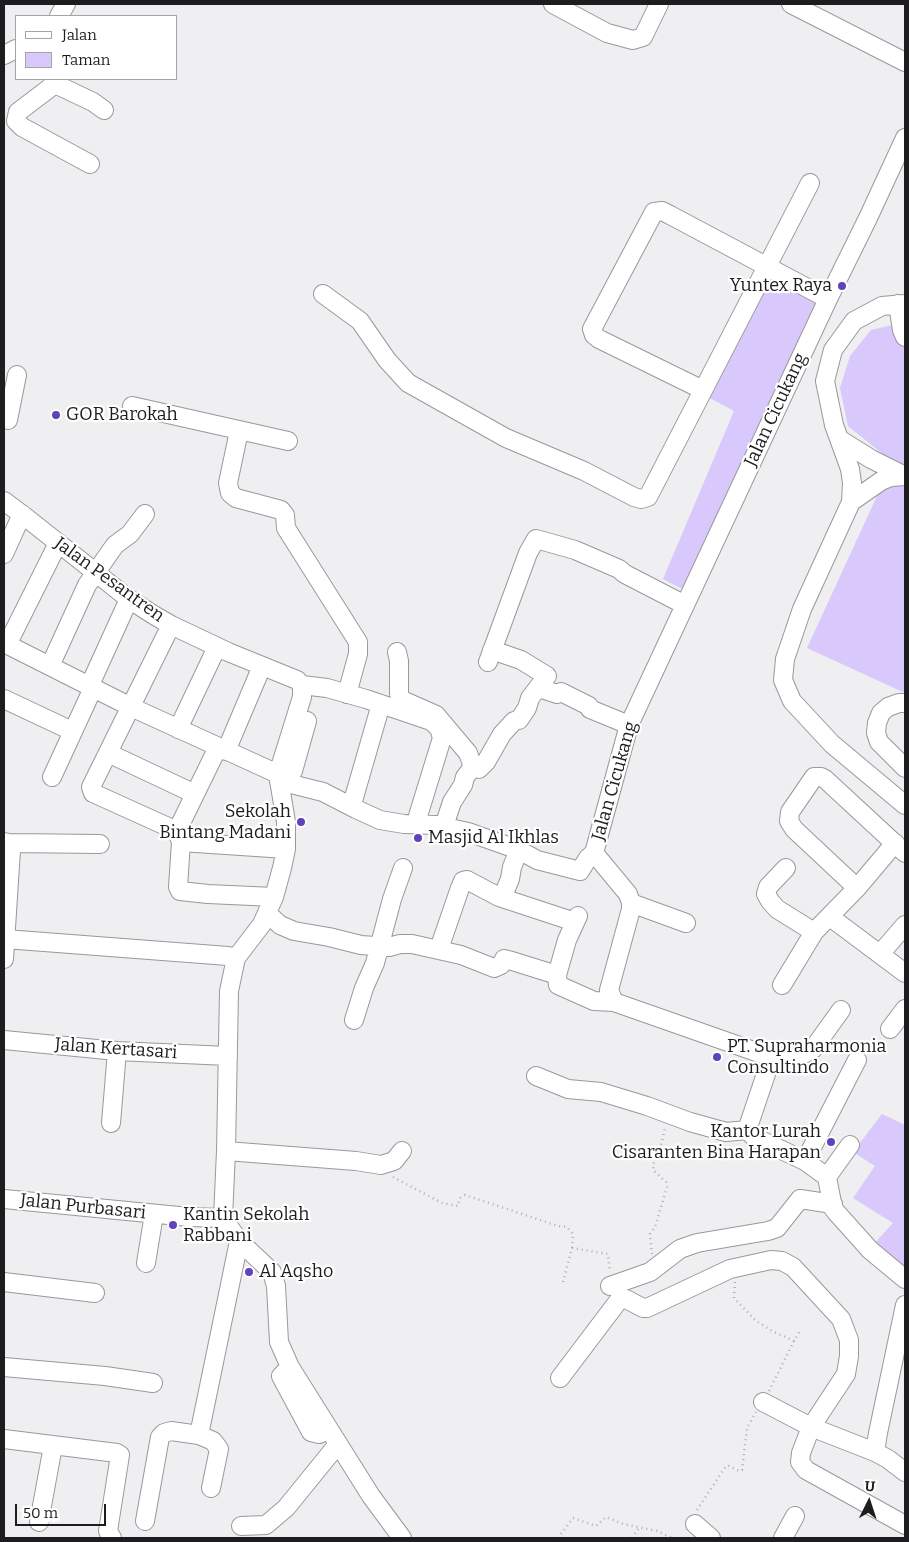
<!DOCTYPE html>
<html>
<head>
<meta charset="utf-8">
<style>
	body { margin:0 }
	#map { position:relative; width:909px; height:1542px; overflow:hidden; background:#efeef1; font-family:Bitter,serif }
	canvas { display:block }
	.frame { position:absolute; inset:0; border:5px solid #1d1c1e; pointer-events:none }
	.legend { position:absolute; left:15px; top:15px; width:162px; height:65px; box-sizing:border-box; background:#fff; border:1px solid #a5a4a5; margin:0; padding:6px 9px; list-style:none; font-size:15px; color:#1d1c1e }
	.legend li { display:flex; align-items:center; gap:10px; height:25px }
	.legend b { width:25px; border:1px solid #a5a4a5 }
	.north { position:absolute; left:844px; top:1477px; width:50px; height:50px; -webkit-text-stroke:4px #fff; paint-order:stroke; rotate:4deg; font-size:14px; font-weight:700; line-height:20px; text-align:center; color:#1d1c1e }
	.north::after { content:''; display:block; margin:auto; width:18px; height:22px; background:#1d1c1e; clip-path:polygon(50% 0,100% 100%,50% 72%,0 100%) }
	.scale { position:absolute; left:15px; top:1504px; width:91px; height:22px; box-sizing:border-box; border:2px solid #1d1c1e; border-top:0; padding-left:6px; font-size:15px; line-height:18px; white-space:nowrap; color:#1d1c1e; -webkit-text-stroke:4px #fff; paint-order:stroke }
</style>
</head>
<body>
<div id="map">
<canvas width="909" height="1542"></canvas>
<div class="frame"></div>
<ul class="legend">
<li><b style="height:6px;background:#fff"></b>Jalan</li>
<li><b style="height:14px;background:#d8c8fb"></b>Taman</li>
</ul>
<div class="north">U</div>
<div class="scale">50 m</div>
</div>
<script>
const c = document.querySelector('canvas').getContext('2d');
c.lineJoin = 'round';
function fill(path, color) { c.fillStyle = color; c.fill(path, 'evenodd'); }
const poly = rows => new Path2D(rows.map(r => 'M' + r).join(''));
function strokePath(path, color, width, dash) { c.strokeStyle = color; c.lineWidth = width; c.lineCap = dash ? 'butt' : 'round'; c.setLineDash(dash || []); c.stroke(path); }
function drawText(font, color, halo, rows, align = 'center') {
  c.font = font + ' Bitter,serif'; c.lineWidth = 4.5; c.setLineDash([]); c.textBaseline = 'middle'; c.strokeStyle = halo; c.fillStyle = color; for (const [text, x, y, turn = 0] of rows) {
    c.save(); c.translate(x, y); c.rotate((+turn || 0) * Math.PI / 180); c.textAlign = isNaN(turn) ? turn : align; if (halo) c.strokeText(text, 0, 0); c.fillText(text, 0, 0); c.restore();
  }
}
fill(poly([
	[768,278,818,304,692,594,663,579,734,411,708,397],
	[905,322,905,470,900,468,848,426,840,388,850,356,871,330],
	[889,470,905,477,905,693,807,648],
	[882,1114,905,1125,905,1278,872,1246,893,1223,853,1198,875,1166,853,1152]
]), '#d8c8fb');
const minor = poly([
	[553,4,607,33,633,40,643,37,659,4],
	[791,4,905,62],
	[59,16,66,4],
	[4,55,16,49],
	[53,79,55,84,93,102,104,110],
	[55,84,18,112,16,121,22,127,90,164],
	[905,138,868,218,828,299,629,725,594,853,628,894,631,903,631,909,609,990,614,1002,765,1055,769,1059,769,1065,747,1130,754,1137,805,1161,827,1177,833,1208,836,1212,870,1250,905,1279],
	[323,294,360,321,387,360,408,383,506,438,584,471,634,497,641,499,648,497,810,183],
	[898,304,902,330,905,337],
	[905,304,882,306,854,321,833,350,825,381,834,425,850,469,852,483,851,502,802,609,785,659,783,680,792,701,832,744,905,805],
	[703,390,599,339,594,335,592,329,654,212,662,211,670,215,828,299],
	[132,406,288,441],
	[8,420,17,375],
	[239,431,228,483,230,493,236,498,281,510,285,515,286,528,358,642,358,654,347,694],
	[839,439,871,459,905,476],
	[4,501,28,519,129,599,152,614,171,625,228,652,297,680,302,685],
	[851,502,881,481,891,477,905,476],
	[4,554,22,514],
	[171,625,91,787,93,793,177,831],
	[4,643,131,707,278,774],
	[7,645,58,543],
	[397,652,399,661,399,694,402,700,436,715,468,753,473,767],
	[488,662,528,553,536,539,575,550,619,569,625,574,685,605],
	[50,666,87,585,115,545,130,534,145,514],
	[302,685,302,697,278,774,286,822,286,849,282,868,274,897,262,924,236,958,229,991,226,1151,223,1218,239,1241,272,1272,276,1286,279,1342,290,1367,371,1496,402,1538],
	[302,685,327,688,366,699,431,721,439,728,442,738,418,816],
	[89,687,129,599],
	[539,688,557,694,561,692,589,706,590,709,629,725],
	[4,699,72,731],
	[905,703,899,703,888,707,881,713,877,723,876,733,879,742,905,768],
	[178,729,217,647],
	[218,747,177,831,181,842,178,887,180,891,208,894,274,897],
	[226,751,262,666],
	[108,753,195,794],
	[293,771,307,721],
	[52,777,93,688],
	[279,781,323,792,356,809,380,820,404,824,436,825,468,832,519,850,537,860,580,871,588,858,594,853],
	[353,801,381,704],
	[444,826,452,802,463,785,465,777,473,767,477,767,479,769,486,762,502,734,514,721,519,720,527,708,530,698,547,676,521,660,492,650],
	[4,842,9,843,11,850,4,959],
	[181,842,286,849],
	[9,843,100,844],
	[786,868,768,887,766,894,770,901,777,909,814,932],
	[857,888,794,829,789,821,790,812,814,777,821,777,825,779,905,853],
	[502,898,510,879,512,867,519,850],
	[631,903,686,923],
	[267,913,280,925,294,931,329,937,361,945,389,947,400,944,412,944,461,955,494,968,501,965,504,959,512,961,557,975,558,985,594,1001,614,1002],
	[830,917,905,973],
	[5,939,228,956,236,958],
	[439,949,460,888,463,881,467,880,499,897,575,922],
	[880,954,905,925],
	[557,975,567,940,578,916],
	[782,985,814,932,857,888,895,843],
	[354,1020,364,988,375,963,392,899,403,868],
	[890,1029,905,1009],
	[4,1040,117,1051,228,1056],
	[769,1059,804,1054,813,1049,841,1010],
	[536,1076,568,1089,601,1092,647,1106,690,1122,726,1132,747,1130],
	[111,1123,117,1051],
	[226,1151,356,1161,381,1165,394,1161,402,1151],
	[805,1161,857,1060],
	[827,1177,850,1145],
	[4,1199,189,1217,223,1218],
	[146,1263,154,1214],
	[4,1282,95,1293],
	[610,1286,650,1272,680,1249,697,1243,768,1231,777,1228,800,1199,833,1204],
	[905,1305,878,1433,875,1452,888,1459,905,1472],
	[4,1367,105,1376,153,1383],
	[290,1367,281,1376,283,1380,311,1432,319,1434,328,1430],
	[560,1378,619,1300,626,1299,643,1308,647,1308,730,1269,771,1260,782,1261,793,1267,841,1319,849,1340,849,1356,846,1374,811,1427,801,1453,800,1462,806,1470,905,1525],
	[763,1402,811,1427,875,1452],
	[4,1439,117,1453,120,1455,108,1531,112,1538],
	[211,1488,219,1449,213,1441,199,1435,239,1241],
	[145,1521,160,1437,164,1433,171,1431,199,1435],
	[39,1522,53,1446],
	[695,1524,711,1538],
	[241,1526,266,1525,286,1508,338,1444],
	[783,1538,795,1516]
]);
strokePath(minor, '#99989b', 20);
strokePath(poly([
	[393,1177,442,1203,458,1206,460,1198,465,1195,558,1226,567,1227,573,1234,572,1248],
	[652,1254,650,1234,655,1227,667,1187,666,1182,653,1170,654,1162,662,1142,665,1128],
	[563,1282,572,1248,608,1254,610,1272],
	[735,1282,734,1298,755,1320,772,1331,794,1341,800,1331],
	[769,1391,794,1341],
	[697,1510,726,1466,729,1466,739,1471,742,1470,747,1428,756,1412],
	[558,1538,573,1518,596,1526,606,1517,623,1524,657,1531,672,1538],
	[632,1538,639,1528]
]), '#b0afb1', 2.5, [1, 4]);
strokePath(minor, '#fff', 18);
for (const [x, y, r, color] of [
	[842,286,5,"#6042bb"],
	[56,415,5,"#6042bb"],
	[301,822,5,"#6042bb"],
	[418,838,5,"#6042bb"],
	[717,1057,5,"#6042bb"],
	[831,1142,5,"#6042bb"],
	[173,1225,5,"#6042bb"],
	[249,1272,5,"#6042bb"]
]) { const dot = new Path2D(); dot.arc(x, y, r, 0, 2 * Math.PI); c.fillStyle = color; c.fill(dot); strokePath(dot, '#fff', 2); }
drawText('18px', '#1d1c1e', '#fff', [
	["Yuntex Raya",832,286,"right"],
	["GOR Barokah",66,415],
	["Sekolah",291,812,"right"],
	["Bintang Madani",291,833,"right"],
	["Masjid Al Ikhlas",428,838],
	["PT. Supraharmonia",727,1047],
	["Consultindo",727,1068],
	["Kantor Lurah",821,1132,"right"],
	["Cisaranten Bina Harapan",821,1153,"right"],
	["Kantin Sekolah",183,1215],
	["Rabbani",183,1236],
	["Al Aqsho",259,1272]
], 'left');
drawText('18px', '#1d1c1e', '#fff', [
	["Jalan Cicukang",776,410,-65],
	["Jalan Pesantren",109,580,36],
	["Jalan Cicukang",615,781,-74],
	["Jalan Kertasari",116,1049,4],
	["Jalan Purbasari",83,1207,6]
]);
</script>
</body>
</html>
